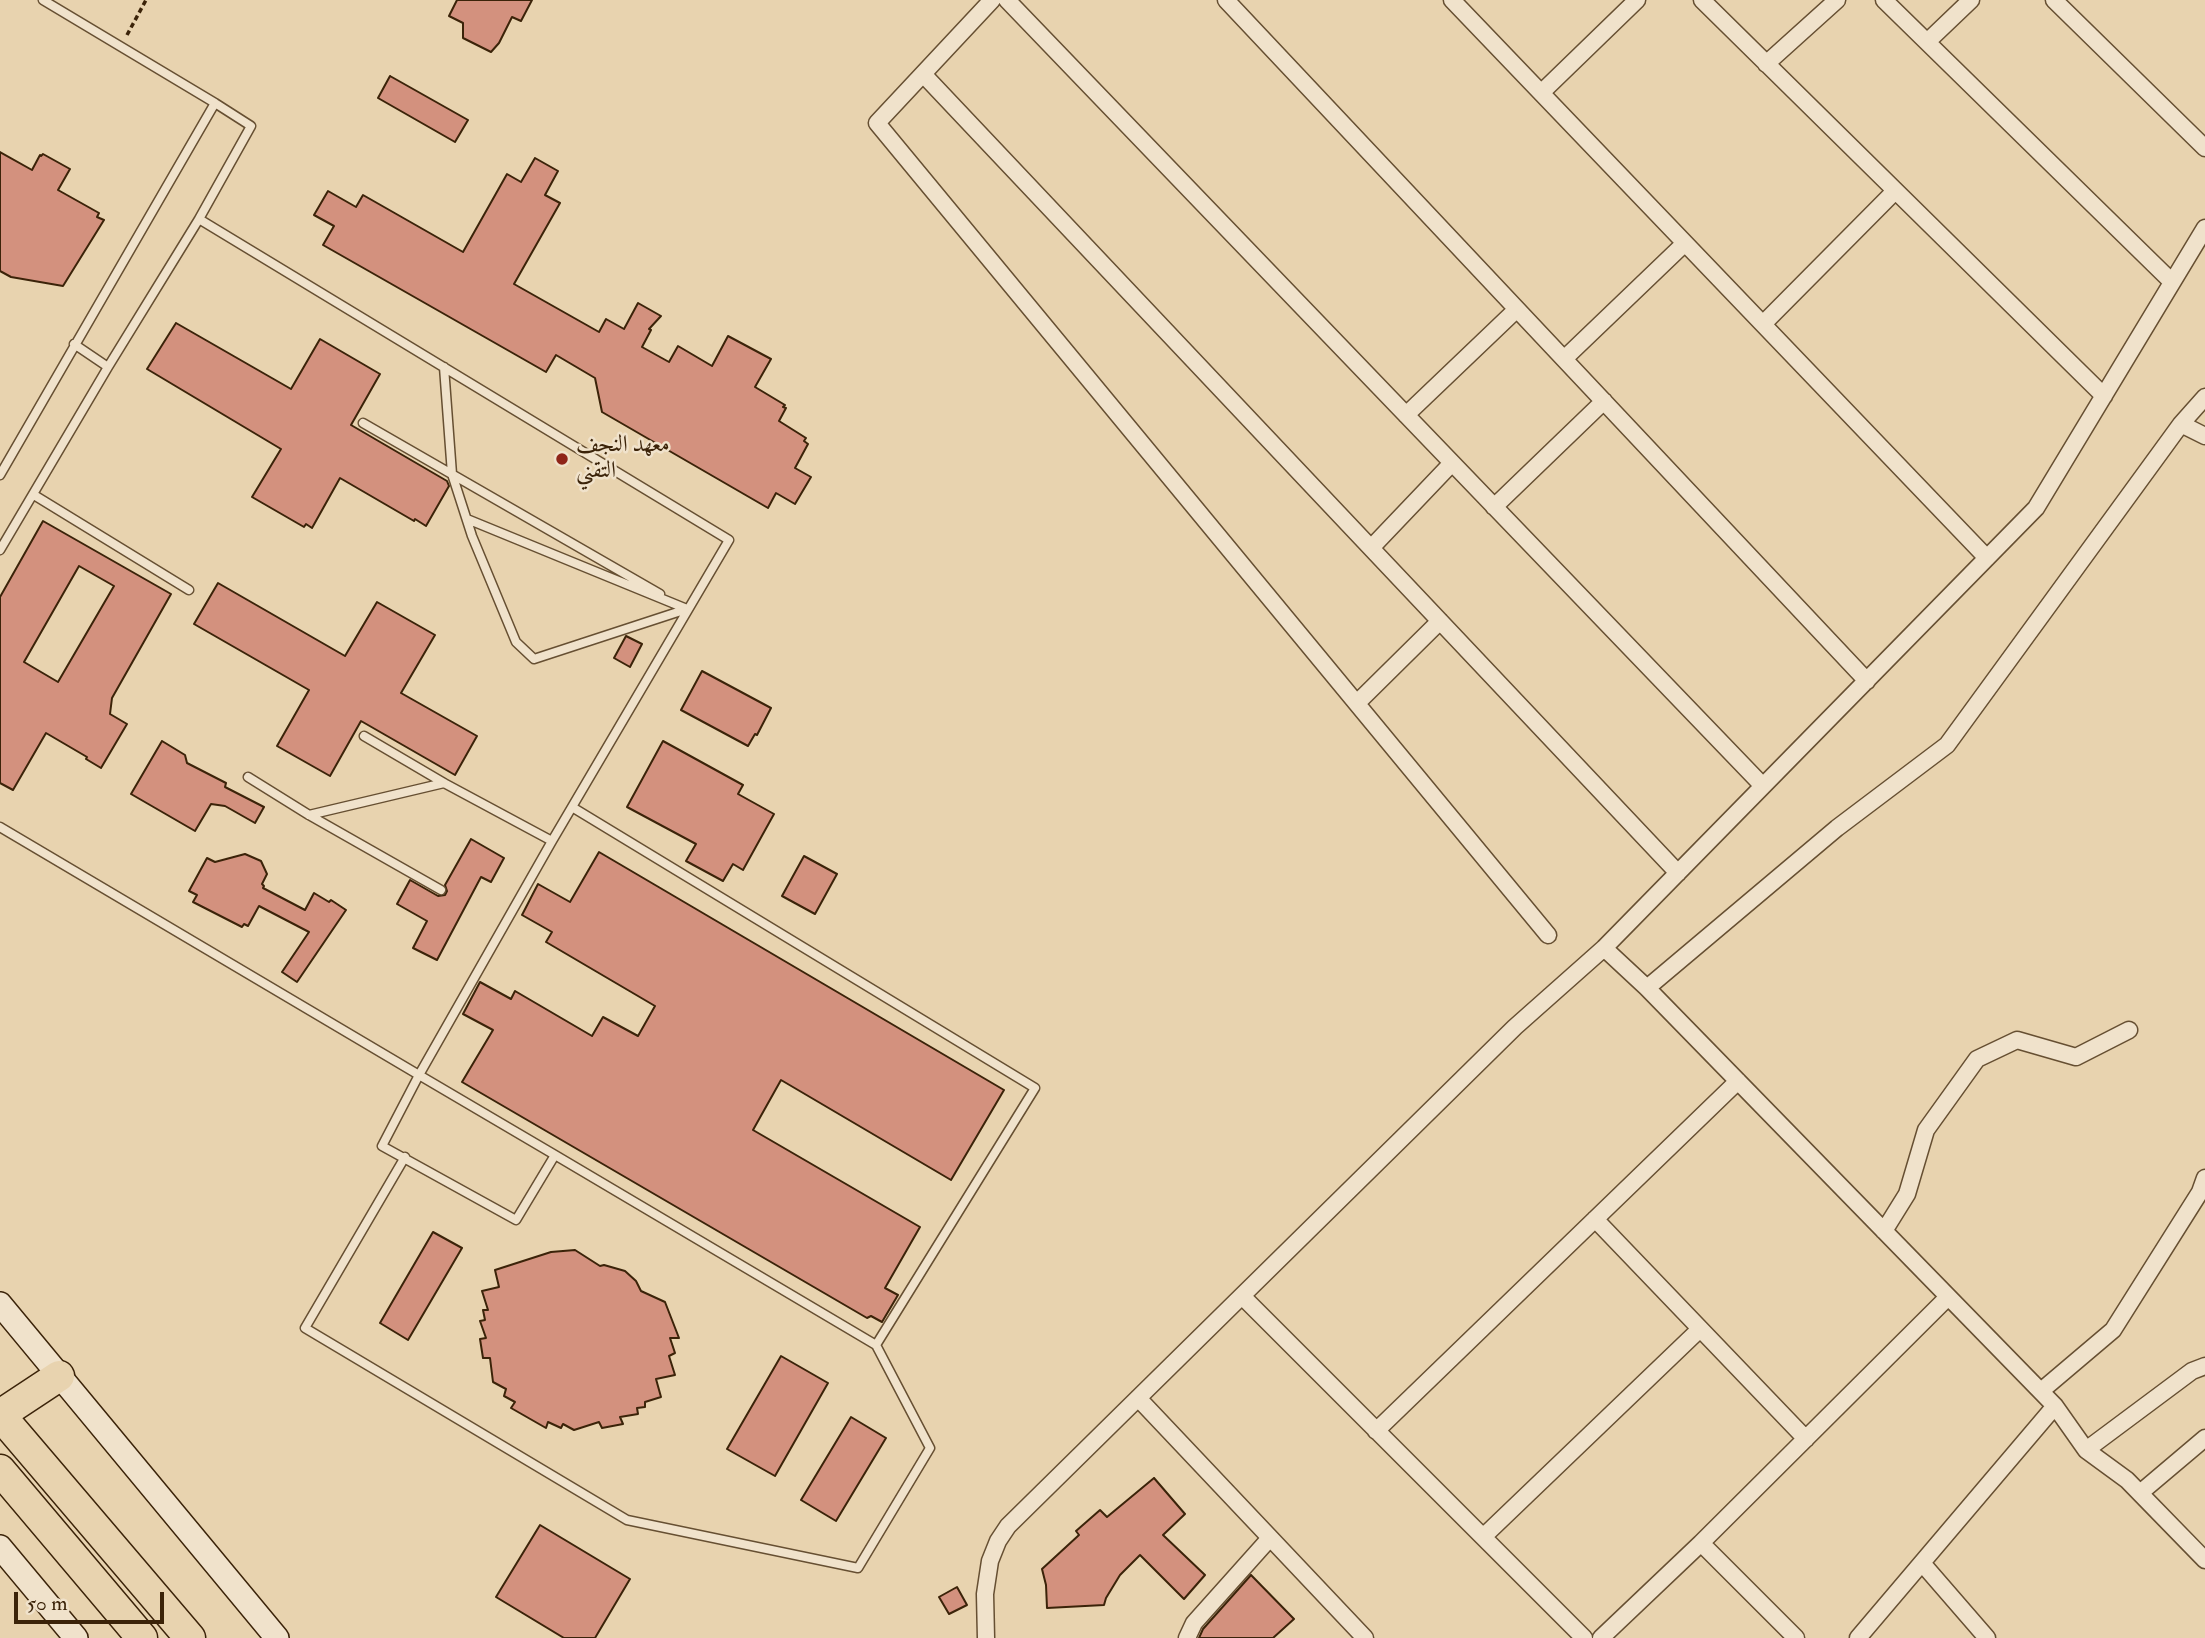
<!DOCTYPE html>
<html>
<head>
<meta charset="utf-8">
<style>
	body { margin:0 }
	#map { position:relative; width:2205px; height:1638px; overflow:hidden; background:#e8d3af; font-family:"IM FELL Double Pica",serif }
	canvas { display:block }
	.scale { position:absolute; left:14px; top:1592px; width:150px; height:32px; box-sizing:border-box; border:4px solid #3b2309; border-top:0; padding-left:9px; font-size:21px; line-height:24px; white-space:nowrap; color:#3b2309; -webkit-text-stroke:5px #f0e2cb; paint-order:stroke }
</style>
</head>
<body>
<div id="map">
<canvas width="2205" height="1638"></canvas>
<div class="scale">50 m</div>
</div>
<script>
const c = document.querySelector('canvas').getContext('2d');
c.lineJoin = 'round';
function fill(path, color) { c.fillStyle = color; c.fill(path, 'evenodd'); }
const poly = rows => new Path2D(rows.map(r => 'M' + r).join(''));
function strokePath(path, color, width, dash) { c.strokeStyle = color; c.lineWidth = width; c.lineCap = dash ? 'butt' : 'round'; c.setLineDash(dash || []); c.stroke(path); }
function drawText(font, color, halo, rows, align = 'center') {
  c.font = font + ' "IM FELL Double Pica",Amiri,serif'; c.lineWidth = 5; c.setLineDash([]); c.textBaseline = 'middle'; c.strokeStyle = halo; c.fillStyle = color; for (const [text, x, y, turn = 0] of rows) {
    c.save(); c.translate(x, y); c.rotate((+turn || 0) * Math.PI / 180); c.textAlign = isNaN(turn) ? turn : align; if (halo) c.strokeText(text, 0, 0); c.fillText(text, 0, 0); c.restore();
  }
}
const building = poly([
	[457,0,532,0,521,21,512,17,499,43,491,52,463,38,463,23,449,16,457,0],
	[390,76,468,120,455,142,378,98,390,76],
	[0,152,32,170,40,155,41,156,43,154,70,169,58,190,99,213,97,217,104,220,63,286,11,277,0,271,0,152],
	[535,158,558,171,545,195,560,203,514,284,599,332,606,319,624,329,638,303,661,316,649,329,651,330,642,347,669,362,678,346,712,366,728,336,771,359,755,387,785,405,783,407,786,408,779,421,806,438,804,441,808,444,795,468,811,477,795,504,776,493,768,508,602,412,595,378,556,355,546,372,323,245,334,226,314,215,328,191,356,207,363,195,463,252,507,174,521,182,535,158],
	[176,323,291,389,320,339,380,374,351,425,447,481,449,486,426,526,415,519,414,521,340,478,312,528,306,524,304,527,252,497,281,449,147,369,176,323],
	[43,521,171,594,112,698,110,714,127,724,101,768,86,759,87,757,46,733,13,790,0,783,0,597,43,521],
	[79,566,114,586,58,682,24,662,79,566],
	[218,583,345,656,377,602,435,635,401,693,477,736,455,775,361,721,330,776,277,746,309,690,194,624,218,583],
	[626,636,642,644,630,667,614,658,626,636],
	[702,671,771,708,757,735,755,734,748,746,681,710,702,671],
	[162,741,185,755,187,763,226,783,225,787,264,807,255,823,225,806,211,804,195,831,131,794,162,741],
	[663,741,743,785,738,794,774,814,743,870,733,864,723,881,686,861,696,844,627,807,663,741],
	[471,839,504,858,491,882,481,877,437,960,413,948,427,921,397,904,410,880,438,896,445,895,447,891,445,885,471,839],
	[599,852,1004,1090,951,1180,781,1080,753,1130,920,1227,885,1288,898,1295,882,1322,871,1316,867,1318,462,1082,493,1030,463,1014,480,982,511,999,515,991,592,1036,603,1017,638,1036,655,1006,546,942,552,932,522,915,538,884,570,902,599,852],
	[245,854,261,861,267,874,262,884,264,886,263,888,305,910,314,893,329,902,331,900,346,910,297,982,282,972,309,932,259,906,248,926,244,924,242,927,193,902,197,895,189,891,207,858,215,862,245,854],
	[804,856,837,874,815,914,782,896,804,856],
	[433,1232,462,1248,408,1340,380,1323,433,1232],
	[575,1250,600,1266,604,1265,625,1271,636,1281,641,1291,665,1302,679,1338,670,1338,675,1353,669,1356,675,1375,656,1379,661,1397,645,1402,645,1407,637,1408,638,1414,620,1417,623,1424,602,1428,599,1422,574,1430,563,1424,561,1428,548,1422,546,1428,511,1408,515,1402,504,1396,506,1389,493,1382,490,1358,483,1358,480,1339,486,1338,480,1321,485,1320,483,1310,488,1310,482,1291,499,1287,495,1270,551,1252,575,1250],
	[781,1356,828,1383,775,1476,727,1449,781,1356],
	[851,1417,886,1438,836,1521,801,1500,851,1417],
	[1154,1478,1185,1514,1163,1535,1205,1575,1184,1599,1140,1555,1120,1575,1106,1598,1104,1605,1047,1608,1046,1585,1042,1569,1079,1535,1076,1531,1100,1510,1107,1517,1154,1478],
	[540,1525,630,1579,595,1638,564,1638,496,1597,540,1525],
	[1251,1575,1294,1619,1273,1638,1199,1638,1203,1629,1251,1575],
	[957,1587,967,1605,949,1614,939,1597,957,1587]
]);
fill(building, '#d3917e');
strokePath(building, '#3b2309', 2);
const lane = poly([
	[199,219,251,126,215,103],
	[74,344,108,367],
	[444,367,452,474,472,536,516,642,534,659,687,609,467,519],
	[363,423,660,594],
	[0,475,215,103,43,0],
	[34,495,189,590],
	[0,550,108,367,199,219,729,540,552,841,419,1075,0,827],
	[364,736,444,783,552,841],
	[248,777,309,815,441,890],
	[309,815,444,783],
	[555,1155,516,1220,382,1146,419,1075,555,1155,876,1345,1035,1088,572,807],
	[405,1157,305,1328,627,1520,858,1568,930,1448,876,1345]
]);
const street = poly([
	[992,0,877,123,1548,935],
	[1007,0,1763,786],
	[1226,0,1867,681],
	[1452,0,1987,558],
	[1702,0,2104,396],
	[1884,0,2172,282],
	[2054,0,2205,148],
	[1927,42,1971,0],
	[1766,64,1837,0],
	[923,74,1678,873],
	[1541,93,1637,0],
	[1763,324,1895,191],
	[1564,359,1685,243],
	[1406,415,1517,309],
	[2181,424,2205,436],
	[1494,507,1604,401],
	[1371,548,1452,463],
	[1357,703,1440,621],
	[1604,948,1647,988,2055,1406,2086,1450,2127,1480,2205,1560],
	[1647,988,1837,828,1947,745,2181,424,2205,397],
	[1595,1219,1806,1439],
	[1884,1231,1907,1194,1926,1130,1977,1059,2017,1040,2076,1057,2129,1030],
	[1242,1296,1584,1638],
	[2041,1391,2113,1330,2200,1192,2205,1178],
	[1138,1398,1365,1638],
	[1376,1431,1738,1081],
	[2086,1450,2192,1371,2205,1366],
	[2140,1493,2205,1438],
	[1483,1537,1700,1329],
	[1701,1543,1948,1297],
	[1922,1563,1987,1638],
	[986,1638,985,1594,990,1561,998,1541,1008,1526,1515,1027,1604,948,2036,508,2205,228],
	[1187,1638,1194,1623,1270,1538],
	[1601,1638,1701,1543,1796,1638],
	[1858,1638,2055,1406]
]);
const secondary = poly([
	[0,1304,277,1638],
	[0,1547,76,1638]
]);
const highway = poly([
	[0,1415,190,1638],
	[0,1415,59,1376],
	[0,1470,142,1638]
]);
strokePath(lane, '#664f32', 11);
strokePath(street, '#664f32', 19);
strokePath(secondary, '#3b2309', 26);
strokePath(highway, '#3b2309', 33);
strokePath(poly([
	[127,35,146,0]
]), '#3b2309', 3.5, [5, 3.5]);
strokePath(lane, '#f0e2cb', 8);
strokePath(street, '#f0e2cb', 16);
strokePath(secondary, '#f0e2cb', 23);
strokePath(highway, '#e8d3af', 30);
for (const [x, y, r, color] of [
	[562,459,7,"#8f2418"]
]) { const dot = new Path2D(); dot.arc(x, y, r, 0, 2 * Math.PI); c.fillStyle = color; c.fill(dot); strokePath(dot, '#f0e2cb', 2.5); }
drawText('23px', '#3b2309', '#f0e2cb', [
	["معهد النجف",576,446],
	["التقني",576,472]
], 'left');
</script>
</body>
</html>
